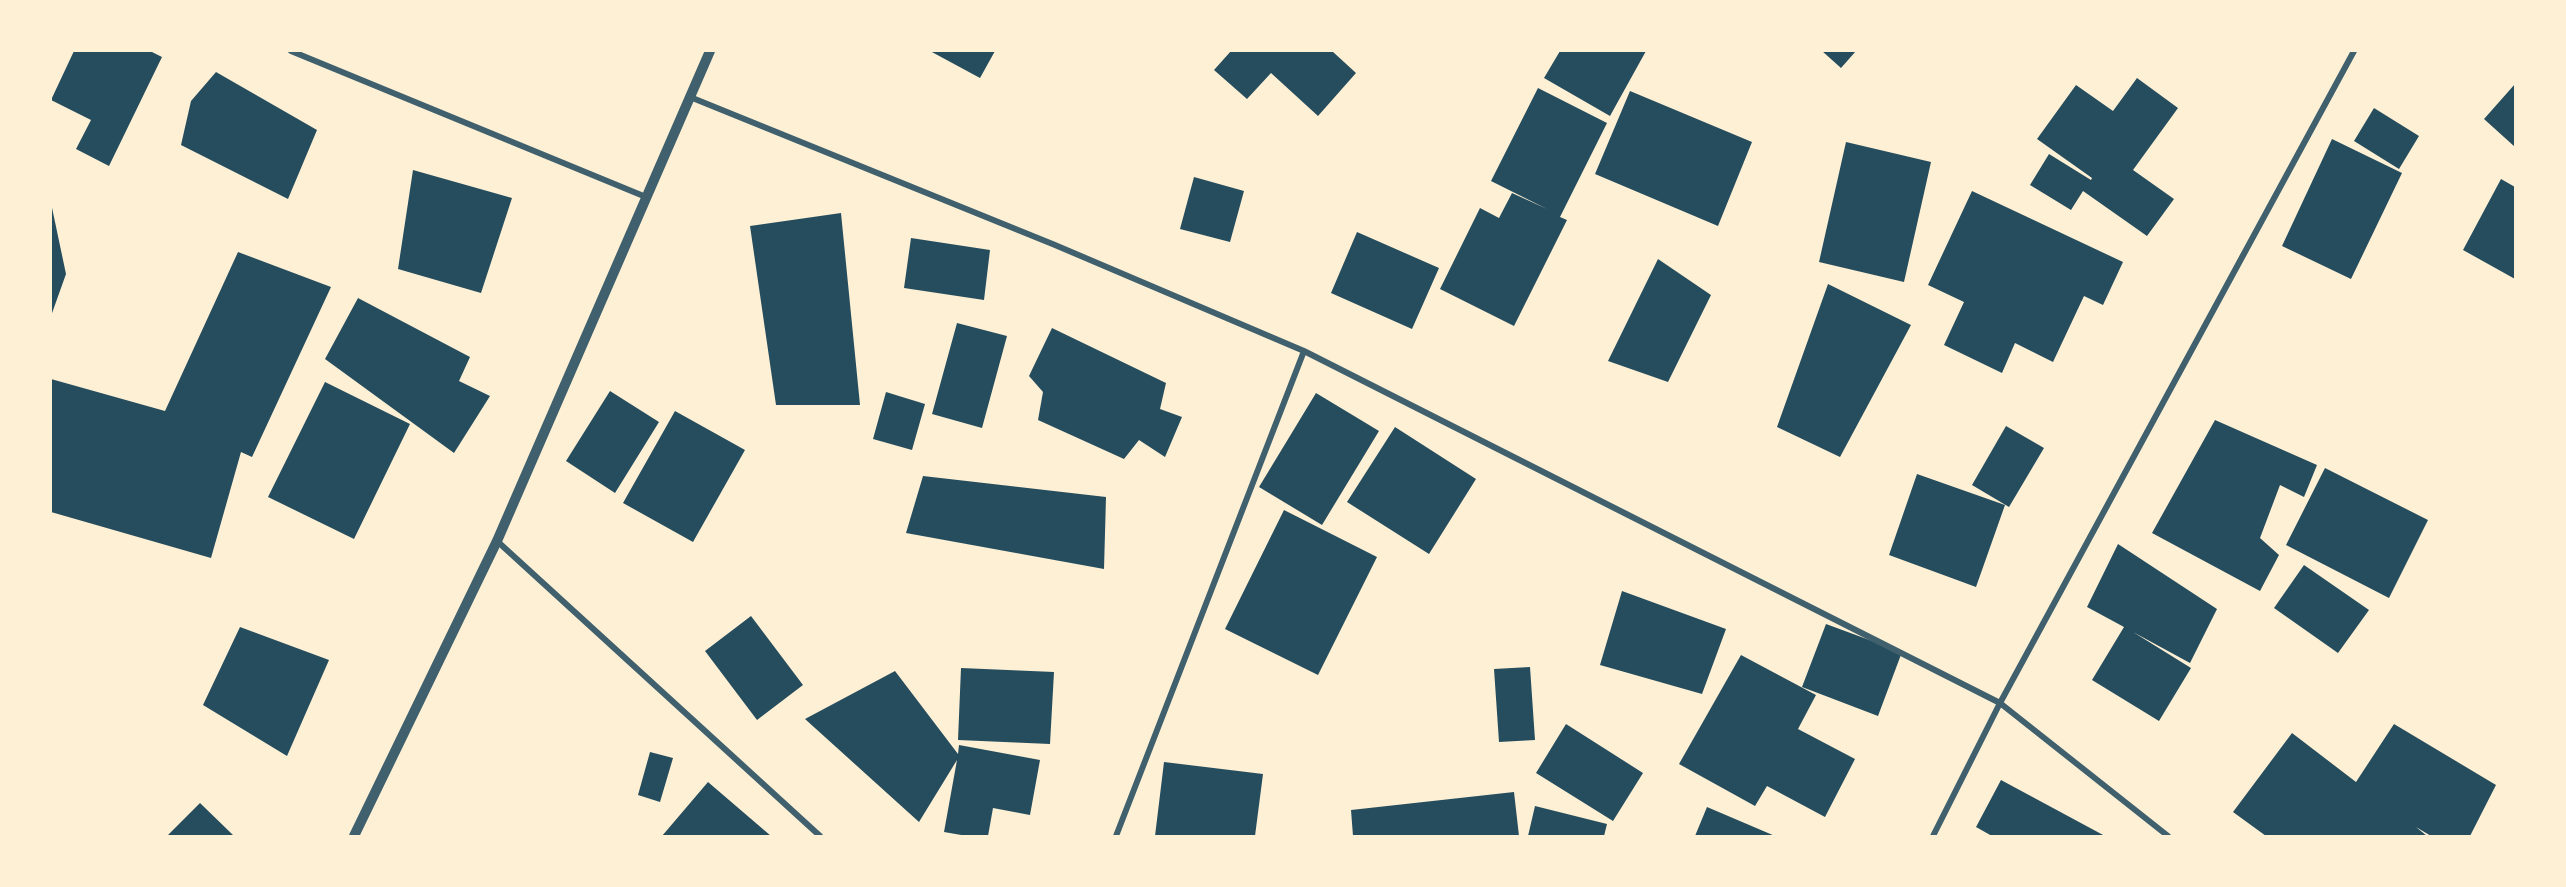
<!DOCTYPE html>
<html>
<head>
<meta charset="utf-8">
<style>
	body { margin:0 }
	#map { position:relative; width:2566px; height:887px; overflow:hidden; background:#fdf0d5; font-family:Arial,sans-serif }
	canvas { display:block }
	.frame { position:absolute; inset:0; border:52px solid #fdf0d5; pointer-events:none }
</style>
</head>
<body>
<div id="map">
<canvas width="2566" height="887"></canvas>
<div class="frame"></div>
</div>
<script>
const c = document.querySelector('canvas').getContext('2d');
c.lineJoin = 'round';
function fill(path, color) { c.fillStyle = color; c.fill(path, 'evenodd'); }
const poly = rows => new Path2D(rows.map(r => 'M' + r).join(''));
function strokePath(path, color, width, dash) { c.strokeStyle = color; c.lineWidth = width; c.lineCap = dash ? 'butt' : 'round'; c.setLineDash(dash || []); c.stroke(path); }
fill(poly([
	[74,51,150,51,162,57,109,166,76,149,91,120,51,100],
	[930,51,995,51,980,78],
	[1231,51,1332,51,1356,73,1318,116,1271,73,1247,99,1214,70],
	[1560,51,1646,51,1610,116,1544,78],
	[1822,51,1856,51,1841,68],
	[216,72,317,130,288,199,181,145,191,101],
	[2137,78,2178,108,2133,170,2174,199,2147,236,2083,191,2071,210,2030,185,2049,154,2091,180,2092,178,2037,139,2076,85,2113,111],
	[2515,84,2515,147,2484,119],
	[1538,88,1607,123,1560,217,1567,220,1514,326,1440,289,1480,208,1499,218,1512,193,1547,209,1491,181],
	[1630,91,1752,142,1718,226,1595,174],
	[2374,108,2419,136,2399,169,2354,141],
	[2332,139,2402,173,2351,279,2282,246],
	[1846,142,1931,162,1904,282,1819,262],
	[413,170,512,198,481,293,398,269],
	[1194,177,1244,191,1230,242,1180,229],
	[2501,179,2515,187,2515,279,2463,250],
	[1972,191,2123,262,2103,305,2084,296,2053,362,2015,343,2002,373,1944,345,1964,302,1928,285],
	[51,203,66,274,51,316],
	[841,213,860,405,776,405,750,226],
	[1357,232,1439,268,1412,329,1331,293],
	[911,238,990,250,984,300,904,288],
	[238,252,331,287,252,457,241,452,211,558,51,512,51,379,165,411],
	[1658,259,1711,295,1668,382,1608,361],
	[1828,284,1911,325,1840,457,1777,427],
	[358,298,470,357,459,381,490,396,454,453,325,359],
	[957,323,1007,336,982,428,932,414],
	[1052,328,1166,383,1160,409,1182,417,1165,457,1139,440,1124,459,1038,420,1043,392,1029,376],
	[325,382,410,424,354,539,268,497],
	[610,391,659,422,615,493,566,461],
	[886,392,925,404,912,450,873,439],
	[1316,393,1379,431,1322,525,1259,487],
	[675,411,745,450,693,542,623,503],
	[2215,420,2317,465,2304,497,2280,485,2260,538,2279,555,2260,591,2152,533],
	[2006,426,2044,448,2009,507,1972,485],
	[1395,427,1476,479,1429,554,1347,502],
	[2325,468,2428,520,2389,598,2286,545],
	[1917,474,2005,505,1976,587,1889,555],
	[923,476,1106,497,1104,569,906,533],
	[1284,510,1377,557,1318,675,1225,629],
	[2118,544,2217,609,2190,663,2133,632,2191,668,2159,721,2092,680,2124,627,2087,607],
	[2304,565,2369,610,2338,653,2274,608],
	[1622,591,1726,629,1702,694,1600,665],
	[751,616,803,685,757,720,705,651],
	[1826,624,1902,652,1878,716,1802,687],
	[240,627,329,660,287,756,203,705],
	[1741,655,1816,695,1798,729,1855,759,1825,817,1767,786,1755,806,1679,764],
	[1530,667,1535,740,1499,742,1494,669],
	[961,668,1054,672,1050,744,958,740],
	[895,671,958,754,959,745,1040,760,1030,815,993,808,988,836,967,836,944,832,957,760,919,822,805,719],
	[1566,724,1643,773,1613,821,1536,773],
	[2394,724,2496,785,2470,836,2431,836,2416,827,2427,836,2266,836,2233,812,2292,733,2356,782],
	[650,752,673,758,660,802,638,795],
	[1164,762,1263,774,1255,836,1155,836],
	[2001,780,2105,836,1992,836,1976,827],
	[708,782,771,836,662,836],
	[1514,792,1519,836,1353,836,1351,810],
	[200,803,234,836,167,836],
	[1535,806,1607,824,1604,836,1528,836],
	[1707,807,1775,836,1695,836]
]), '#264d5e');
strokePath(poly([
	[291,51,646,197],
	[690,97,1055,245,1304,351,2000,703,2168,836],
	[497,541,820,836],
	[1116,836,1304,351],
	[1933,836,2000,703,2354,51]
]), '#3f606c', 6);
strokePath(poly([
	[354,836,497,541,710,51]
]), '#3f606c', 10);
</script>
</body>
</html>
